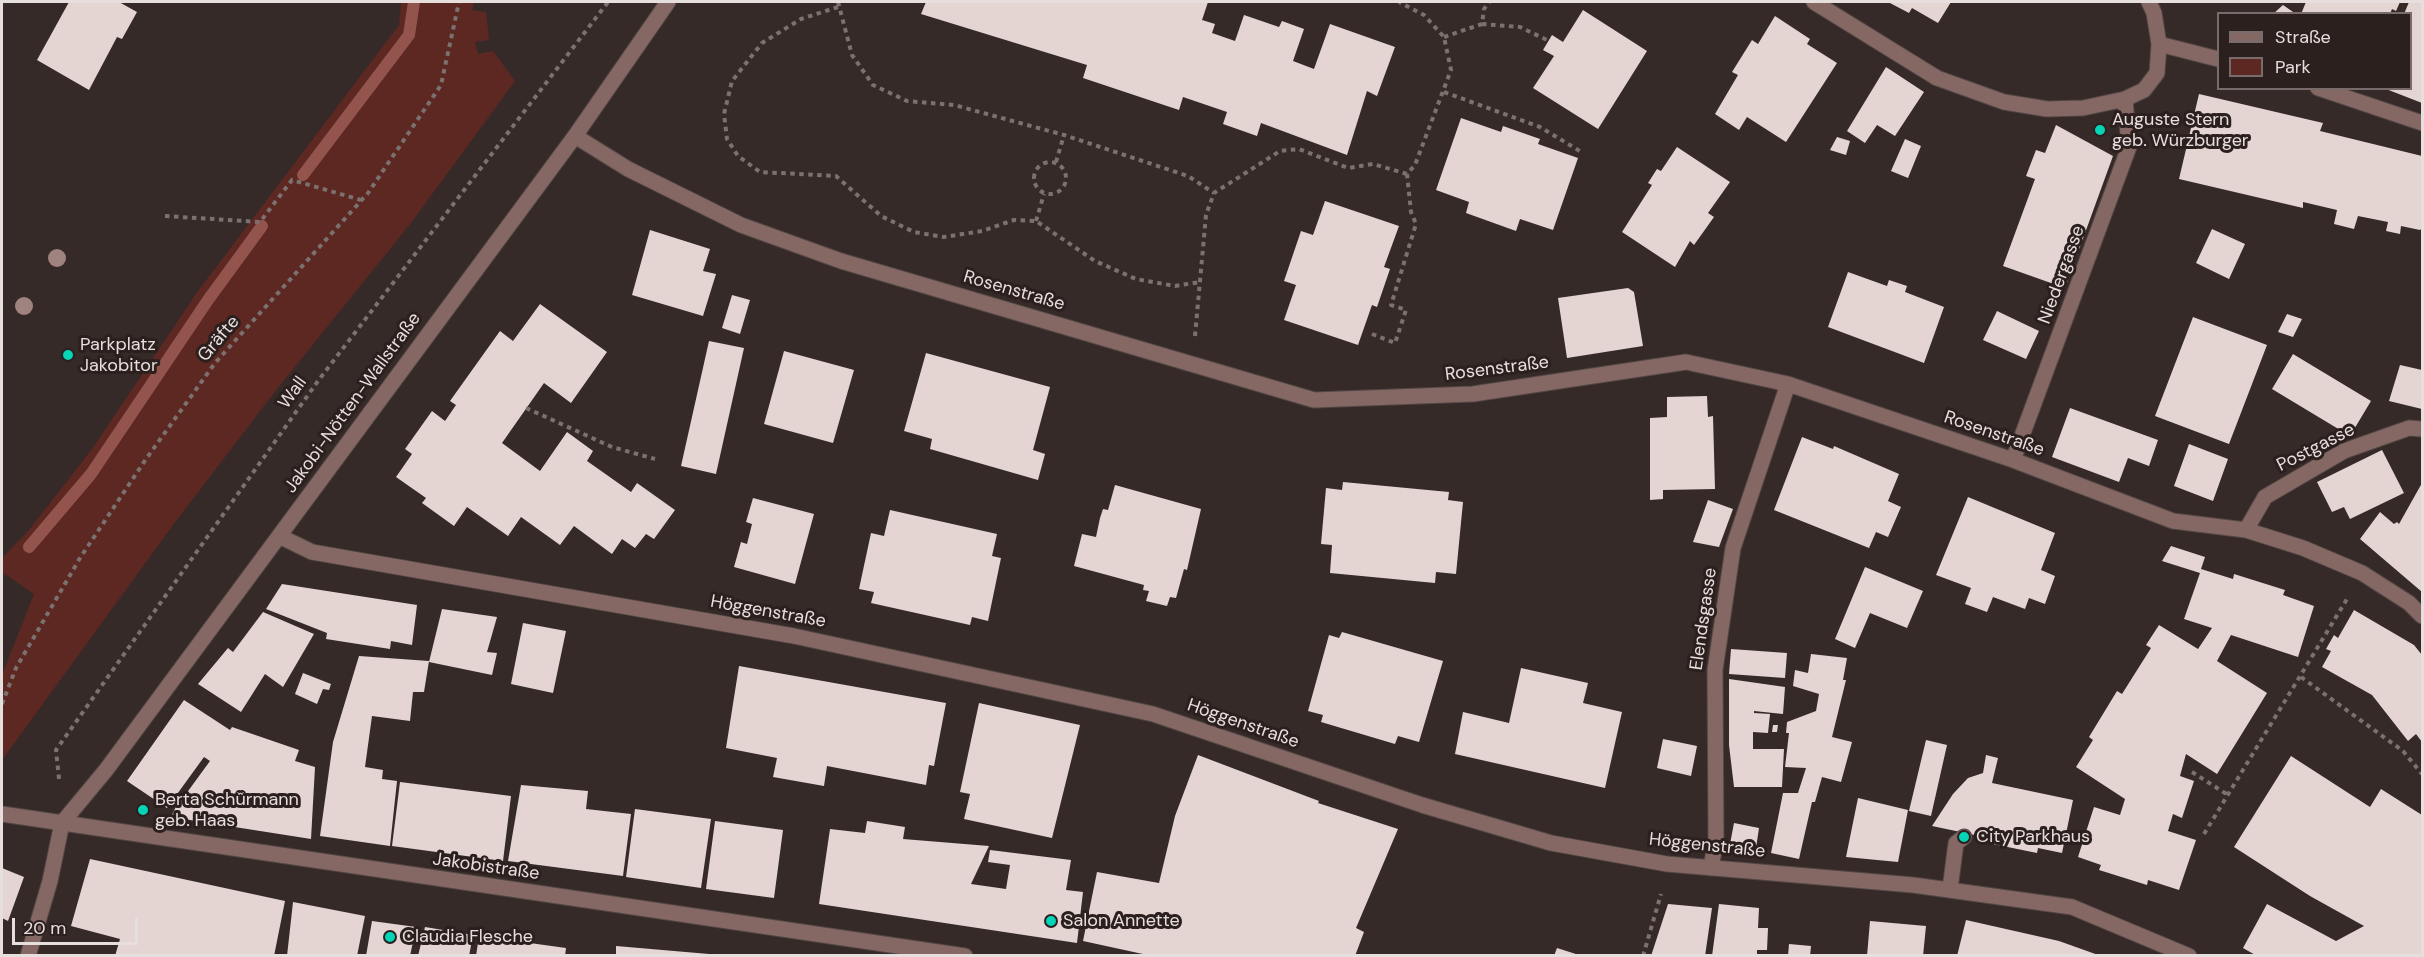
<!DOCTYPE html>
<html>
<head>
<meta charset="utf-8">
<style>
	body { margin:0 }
	#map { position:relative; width:2424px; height:957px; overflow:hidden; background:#362a28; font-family:"DM Sans",sans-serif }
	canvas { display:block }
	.frame { position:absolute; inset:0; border:3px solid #e7dfde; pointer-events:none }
	.legend { position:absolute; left:2217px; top:12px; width:195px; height:78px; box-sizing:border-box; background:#2c201f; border:2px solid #776c6b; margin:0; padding:8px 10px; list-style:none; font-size:18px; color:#e7dfde }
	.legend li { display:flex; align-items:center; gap:12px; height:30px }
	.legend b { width:30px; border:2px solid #776c6b }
	.scale { position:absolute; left:12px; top:918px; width:126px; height:27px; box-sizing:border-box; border:3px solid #e7dfde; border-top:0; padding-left:8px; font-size:18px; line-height:21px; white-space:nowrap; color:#e7dfde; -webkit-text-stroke:4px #2c201f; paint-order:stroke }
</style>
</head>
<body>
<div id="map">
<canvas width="2424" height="957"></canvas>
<div class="frame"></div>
<ul class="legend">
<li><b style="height:8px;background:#856864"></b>Straße</li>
<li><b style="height:16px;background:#5d2722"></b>Park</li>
</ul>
<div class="scale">20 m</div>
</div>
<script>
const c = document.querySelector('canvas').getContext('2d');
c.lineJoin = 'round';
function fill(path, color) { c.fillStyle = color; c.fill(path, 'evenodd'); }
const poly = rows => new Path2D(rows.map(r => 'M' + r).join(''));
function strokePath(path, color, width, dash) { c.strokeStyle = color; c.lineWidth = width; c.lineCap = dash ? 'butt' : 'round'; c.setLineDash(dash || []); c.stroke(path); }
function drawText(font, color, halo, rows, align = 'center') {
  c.font = font + ' "DM Sans",sans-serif'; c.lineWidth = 6; c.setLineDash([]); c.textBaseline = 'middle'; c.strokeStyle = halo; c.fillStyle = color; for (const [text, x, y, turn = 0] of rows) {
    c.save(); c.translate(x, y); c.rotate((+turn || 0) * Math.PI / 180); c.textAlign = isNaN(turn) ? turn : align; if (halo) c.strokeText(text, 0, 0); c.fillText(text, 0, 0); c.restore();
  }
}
fill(poly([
	[401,2,474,2,472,10,486,12,489,40,475,42,478,54,493,51,515,81,411,223,277,389,173,525,2,760,2,675,34,594,2,572,2,558,29,530,92,449,198,291,399,25]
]), '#5d2722');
strokePath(poly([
	[303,175,409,35,414,2],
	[29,547,91,474,208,300,262,226]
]), '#93544d', 12);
fill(poly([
	[69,2,119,2,137,12,122,39,117,37,89,90,37,60],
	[926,2,1208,2,1202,20,1215,24,1212,33,1235,41,1244,15,1279,27,1282,21,1304,29,1293,61,1314,69,1330,24,1395,47,1377,96,1367,91,1347,155,1261,123,1257,136,1223,124,1227,112,1183,97,1179,110,1083,78,1087,65,921,14],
	[1888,2,1951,2,1938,23,1912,8,1909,13],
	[2306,2,2400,2,2396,11,2392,9,2390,14,2301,14],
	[2409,2,2422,2,2422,103,2386,89,2410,88,2410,14,2404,14],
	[2283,5,2296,14,2273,14],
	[1583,10,1647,51,1598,129,1533,88,1554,56,1543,50,1552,35,1563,42],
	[1775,16,1810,39,1807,44,1837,63,1786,142,1747,117,1739,130,1715,114,1738,75,1732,72,1752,40,1758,44],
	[1886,67,1924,92,1895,136,1877,125,1865,143,1847,131],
	[2199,94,2323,123,2320,131,2422,156,2422,228,2420,230,2401,226,2400,234,2386,231,2388,222,2358,216,2354,229,2334,224,2337,210,2303,202,2303,208,2179,179],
	[1461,118,1501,132,1503,126,1540,139,1538,144,1578,158,1553,230,1520,219,1516,231,1466,213,1469,202,1436,190],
	[2056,125,2113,156,2065,288,2003,266,2035,179,2026,176,2036,150,2045,153],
	[1837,137,1850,141,1846,155,1830,150],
	[1905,139,1921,146,1908,178,1891,171],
	[1677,147,1730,182,1708,213,1714,217,1694,245,1690,241,1675,267,1622,232,1652,185,1648,183,1657,169,1661,171],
	[1325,201,1399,226,1384,267,1390,269,1377,307,1372,305,1358,345,1284,320,1296,285,1284,281,1301,231,1313,235],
	[2212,229,2245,244,2229,279,2196,263],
	[650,230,710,249,703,271,716,274,703,316,632,295],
	[1848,272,1887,286,1889,280,1907,286,1905,292,1944,307,1924,363,1828,327],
	[1628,288,1634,292,1643,346,1567,358,1558,298],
	[732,295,750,300,740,334,722,328],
	[540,304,607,352,571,403,544,383,502,443,540,471,567,432,593,451,587,461,631,492,637,483,675,510,654,539,646,534,635,548,622,539,612,554,574,526,560,545,521,517,508,536,467,507,454,526,422,503,426,498,396,477,412,454,405,449,432,411,445,421,456,405,450,401,500,331,513,341],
	[1997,311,2039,331,2026,359,1983,340],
	[2287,314,2302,319,2293,337,2278,332],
	[2193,317,2267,345,2229,444,2155,416],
	[709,341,744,348,716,474,681,466],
	[784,351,854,370,833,443,764,424],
	[926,353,1050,387,1033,450,1045,454,1038,480,930,449,932,439,904,431],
	[2293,354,2371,401,2350,436,2272,389],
	[2400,365,2422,370,2422,409,2389,401],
	[1707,396,1708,417,1713,416,1715,489,1663,490,1663,499,1650,500,1650,418,1667,417,1667,397],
	[2070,408,2158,440,2149,466,2128,458,2119,482,2052,457],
	[1802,437,1833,449,1834,446,1899,474,1888,501,1901,507,1888,537,1876,532,1869,548,1774,510],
	[2189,444,2228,459,2213,501,2174,486],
	[2382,450,2404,493,2350,519,2344,507,2332,512,2317,482],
	[1343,482,1449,492,1448,500,1463,502,1456,574,1436,572,1435,583,1330,573,1332,545,1321,544,1326,488,1342,490],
	[2422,483,2422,592,2360,539,2380,512,2394,524,2397,522,2399,524],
	[1115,485,1201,509,1187,570,1184,569,1176,598,1170,597,1167,606,1146,601,1149,591,1143,590,1144,585,1074,566,1082,534,1096,537,1100,518,1103,509,1108,510],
	[1968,497,2055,533,2041,570,2055,576,2045,604,2029,598,2025,609,1993,597,1987,612,1965,604,1971,588,1936,575],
	[753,498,814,514,795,584,734,567,741,542,747,544,752,524,746,522],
	[1708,500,1733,509,1719,547,1693,542],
	[890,510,997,534,992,556,1001,558,988,621,972,617,970,625,871,603,874,592,859,589,871,533,884,536],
	[2171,546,2205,557,2201,569,2233,579,2234,574,2285,590,2283,595,2314,606,2298,657,2231,635,2217,661,2267,693,2217,774,2186,754,2180,776,2194,781,2182,818,2173,814,2168,831,2196,840,2179,890,2148,880,2147,885,2099,870,2101,865,2078,857,2094,807,2120,815,2125,799,2076,767,2093,740,2089,737,2117,691,2122,694,2151,648,2146,645,2159,625,2198,649,2212,628,2184,619,2200,573,2162,561],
	[1865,567,1923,591,1907,628,1870,613,1855,648,1835,639],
	[282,584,417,605,412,645,391,641,390,649,326,639,327,633,266,609],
	[442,609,497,617,487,652,497,653,492,675,429,662],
	[2354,610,2414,645,2422,655,2422,742,2416,734,2408,741,2372,695,2322,667,2331,651,2326,649,2334,635,2338,638],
	[263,612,314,634,283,687,265,674,241,712,198,684,228,648,233,652],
	[523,623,566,631,553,693,511,684],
	[1342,632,1443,661,1419,742,1398,736,1395,744,1321,722,1323,715,1308,711,1329,635,1339,638],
	[1731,649,1787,653,1785,678,1729,674],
	[1811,654,1847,658,1843,680,1846,680,1832,737,1852,742,1841,782,1822,777,1815,802,1812,802,1799,859,1771,853,1783,793,1798,793,1806,768,1785,767,1789,733,1786,733,1787,722,1816,711,1819,694,1793,686,1795,670,1808,673],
	[359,656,429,661,424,692,413,692,410,721,372,716,365,767,383,770,382,779,397,781,390,846,320,836,333,742],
	[739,666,946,703,934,766,929,765,926,785,827,766,824,786,773,777,777,758,726,748],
	[1521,668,1588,683,1583,703,1622,712,1605,788,1455,754,1463,712,1509,723],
	[303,673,331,684,329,690,323,689,317,704,295,694],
	[1729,679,1785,687,1783,714,1754,711,1754,713,1770,714,1768,733,1753,732,1753,749,1784,749,1782,787,1734,787,1729,745],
	[184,700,230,730,232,727,299,750,295,761,315,767,311,839,171,817,181,796,183,798,210,761,204,757,167,808,127,781],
	[979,703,1080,725,1052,838,964,819,970,794,960,792],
	[1773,725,1778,725,1777,732,1772,732],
	[1663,739,1697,746,1691,776,1657,768],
	[1926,740,1947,745,1931,816,1909,811],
	[1198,755,1319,801,1318,803,1398,829,1356,928,1364,932,1355,956,1152,956,1083,941,1097,872,1159,883,1175,816],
	[1986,755,1998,758,1992,783,2073,800,2062,853,2038,848,2037,853,1988,843,1989,838,1932,826,1953,794,1968,778,1983,773],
	[2291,756,2370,807,2381,789,2422,815,2422,956,2257,956,2243,948,2267,904,2336,941,2364,926,2310,896,2234,847],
	[400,782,511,796,503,861,392,846],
	[521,785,588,791,586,809,631,814,623,876,508,861],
	[1858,798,1908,810,1898,862,1846,857],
	[635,809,711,819,701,888,626,877],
	[715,821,783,830,774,898,706,889],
	[867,821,905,827,903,839,989,846,971,884,1006,889,1010,865,988,862,990,850,1071,860,1066,890,1083,892,1077,943,819,904,830,829,865,833],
	[1734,823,1759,828,1756,848,1730,844],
	[90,859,285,901,274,956,115,956,120,939,71,926],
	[2,868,24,877,8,921,2,918],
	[293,902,365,916,357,956,287,956],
	[1668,904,1712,908,1705,956,1651,956],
	[1719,904,1759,908,1758,928,1768,928,1767,950,1757,950,1757,956,1712,956],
	[1966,920,2059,941,2101,956,1957,956],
	[372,921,416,927,410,956,366,956],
	[1870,921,1926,926,1923,956,1867,956],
	[425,927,473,935,469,956,418,956],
	[479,936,566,948,565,956,476,956],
	[1789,944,1811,946,1810,956,1788,956],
	[616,946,709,954,709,956,616,956],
	[1557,948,1579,955,1578,956,1554,956]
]), '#e4d5d3');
const minor = poly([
	[1814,2,1937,78,2004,102,2047,109,2083,108,2125,99,2144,90,2157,73,2159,44,2154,13,2149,2],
	[2159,44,2218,59],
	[2318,88,2422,123],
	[575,136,628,169,741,225,841,261,1314,400,1473,394,1686,362,1788,384,2013,460,2173,521,2246,530,2303,548,2362,573,2409,603,2422,616],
	[2013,460,2129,147,2125,99],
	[2246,530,2265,497,2344,451,2409,428,2422,429],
	[279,536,312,552,794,636,1153,714,1422,805,1551,843,1667,864,1913,885,2072,907,2189,956],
	[2,814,965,956],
	[1711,868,1716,839,1715,670,1733,548,1788,384],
	[1950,889,1956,843,1964,837],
	[28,956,50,881,62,823,106,770,575,136,668,2]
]);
strokePath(minor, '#524745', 17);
strokePath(poly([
	[838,2,852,55,873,85,907,101,954,105,1064,135,1188,176,1214,193],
	[838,7,801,19,762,43,732,81,724,114,727,139,738,156,760,172,836,176,881,216,914,232,944,237,982,231,1014,220,1036,221,1095,261,1136,279,1175,286,1200,282],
	[1482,24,1520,27,1549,41],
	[1444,37,1482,24,1484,9,1489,2],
	[1444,92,1540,127,1583,153],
	'1034 178a16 16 0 1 1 32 0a16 16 0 1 1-32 0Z',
	[1056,162,1064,135],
	[165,216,260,222,292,180,361,200],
	[1036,221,1044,194],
	[1372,334,1395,343,1406,310,1391,305,1416,224,1411,212,1407,174,1415,165,1451,70,1444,37,1424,15,1399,2],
	[1195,336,1206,215,1214,193,1280,151,1299,149,1348,168,1373,164,1407,174],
	[526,408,612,447,655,459],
	[2301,677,2403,751,2422,774],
	[2,704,16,668,80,558,146,459,215,363,368,193,441,85,459,2],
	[2192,772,2228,795],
	[59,779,56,750,318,381,608,2],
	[2204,834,2347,599],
	[1643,956,1661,894]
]), '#7b716f', 4, [4.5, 4.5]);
strokePath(minor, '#856864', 15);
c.fillStyle = '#9e837e';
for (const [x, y] of [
	[57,258],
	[24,306]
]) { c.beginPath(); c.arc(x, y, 9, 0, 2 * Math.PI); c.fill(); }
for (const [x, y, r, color] of [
	[2100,130,6,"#03d5b6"],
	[68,355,6,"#03d5b6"],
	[143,810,6,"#03d5b6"],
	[1964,837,6,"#03d5b6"],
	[1051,921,6,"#03d5b6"],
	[390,937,6,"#03d5b6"]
]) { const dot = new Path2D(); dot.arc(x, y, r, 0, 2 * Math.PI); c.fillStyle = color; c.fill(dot); strokePath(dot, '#2c201f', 2); }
drawText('18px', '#e7dfde', '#2c201f', [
	["Auguste Stern",2112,120],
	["geb. Würzburger",2112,141],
	["Parkplatz",80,345],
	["Jakobitor",80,366],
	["Berta Schürmann",155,800],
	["geb. Haas",155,821],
	["City Parkhaus",1976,837],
	["Salon Annette",1063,921],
	["Claudia Flesche",402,937]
], 'left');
drawText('18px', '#e7dfde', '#2c201f', [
	["Niedergasse",2062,275,-70],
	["Rosenstraße",1014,291,16],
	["Gräfte",219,339,-50],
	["Rosenstraße",1497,369,-7],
	["Wall",293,393,-54],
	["Jakobi-Nötten-Wallstraße",353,403,-54],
	["Rosenstraße",1994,434,19],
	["Postgasse",2316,448,-27],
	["Höggenstraße",768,612,10],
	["Elendsgasse",1704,619,-82],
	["Höggenstraße",1243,724,19],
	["Höggenstraße",1707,846,6],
	["Jakobistraße",486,867,8]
]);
</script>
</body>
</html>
